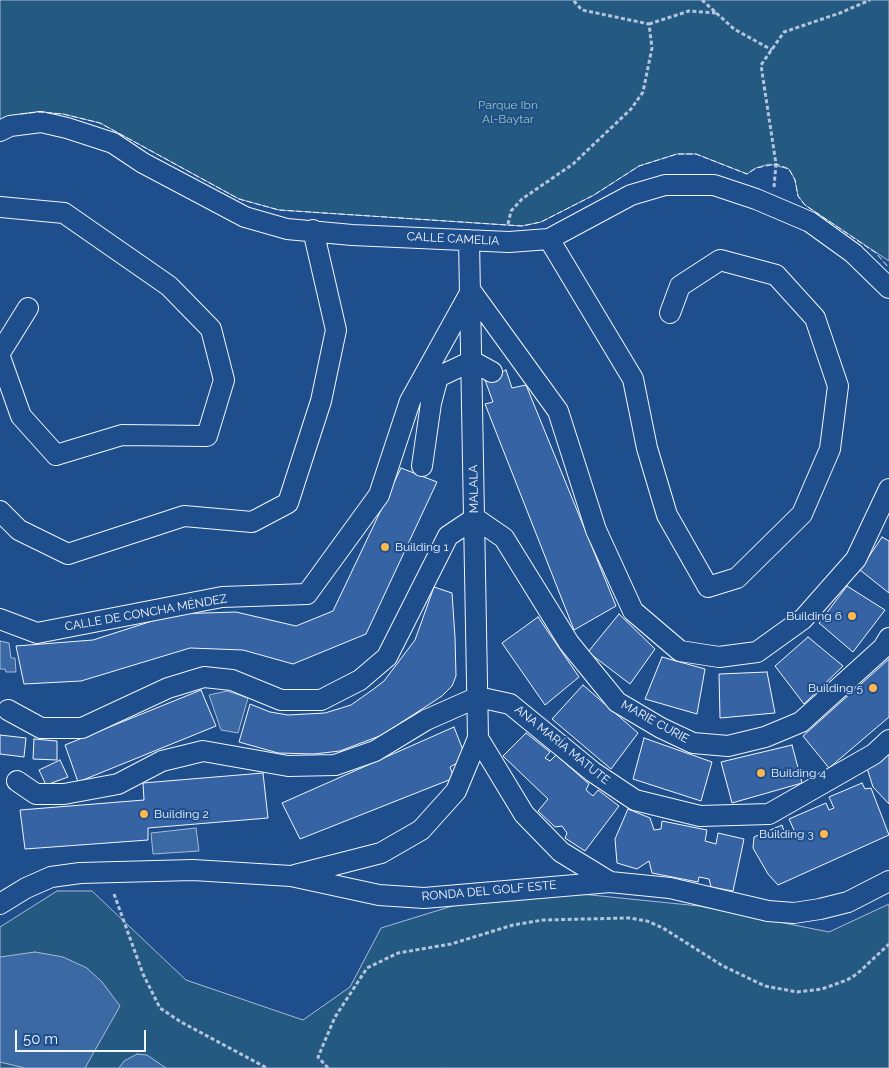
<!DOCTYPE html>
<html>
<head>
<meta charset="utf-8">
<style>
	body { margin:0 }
	#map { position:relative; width:889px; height:1068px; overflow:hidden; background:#1f4e8c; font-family:Raleway,sans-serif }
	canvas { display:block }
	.scale { position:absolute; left:15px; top:1030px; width:131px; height:22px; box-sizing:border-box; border:2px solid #f2f6ff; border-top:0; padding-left:6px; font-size:15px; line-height:18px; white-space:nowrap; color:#f2f6ff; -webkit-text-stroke:4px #1f4e8c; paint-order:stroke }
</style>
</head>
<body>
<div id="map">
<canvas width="889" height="1068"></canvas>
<div class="scale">50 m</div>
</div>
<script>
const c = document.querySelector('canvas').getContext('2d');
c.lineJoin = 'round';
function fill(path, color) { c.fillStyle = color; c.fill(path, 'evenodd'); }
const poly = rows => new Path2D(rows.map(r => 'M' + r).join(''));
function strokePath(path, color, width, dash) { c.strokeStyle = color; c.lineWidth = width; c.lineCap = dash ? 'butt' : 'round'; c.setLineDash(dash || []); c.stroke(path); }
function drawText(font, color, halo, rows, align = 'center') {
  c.font = font + ' Raleway,sans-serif'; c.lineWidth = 4; c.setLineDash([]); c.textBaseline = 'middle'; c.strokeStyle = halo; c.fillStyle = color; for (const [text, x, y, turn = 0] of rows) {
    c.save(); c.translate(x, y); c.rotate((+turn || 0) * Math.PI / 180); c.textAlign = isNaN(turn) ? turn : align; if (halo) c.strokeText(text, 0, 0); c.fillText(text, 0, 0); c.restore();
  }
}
const green = poly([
	[0,0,889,0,889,261,805,205,798,196,795,180,789,169,769,164,756,168,747,174,696,154,677,154,639,166,594,195,541,222,522,226,279,210,239,199,100,123,63,114,39,112,16,115,0,121,0,0],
	[57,891,92,891,186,980,303,1020,350,987,381,928,501,891,581,894,699,906,829,932,889,904,889,1068,0,1068,0,927,57,891]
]);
fill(green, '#245a82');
strokePath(green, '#a8bbd7', 1);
const water = poly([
	[0,641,9,643,11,658,15,658,16,672,6,672,5,669,0,669,0,641],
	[227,691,248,698,238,733,221,730,209,695,227,691],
	[196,828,199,851,153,854,151,833,196,828],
	[35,952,63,957,87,968,102,982,120,1006,85,1068,25,1068,0,1062,0,957,35,952],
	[137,1054,147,1055,166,1068,119,1068,124,1061,137,1054]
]);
fill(water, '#3b69a3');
strokePath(water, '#a8bbd7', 1);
const building = poly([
	[506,370,512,388,526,385,616,606,574,630,485,404,493,402,485,380,506,370],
	[401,468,437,482,366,634,293,664,243,650,190,648,81,681,24,684,16,646,93,640,174,614,236,612,296,626,333,611,401,468],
	[882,537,889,541,889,593,860,570,882,537],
	[847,586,885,610,853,652,819,623,847,586],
	[434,587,452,593,455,637,456,676,452,686,442,696,382,735,340,751,314,754,278,753,239,742,250,704,270,712,288,715,325,713,351,705,375,688,384,681,415,640,434,587],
	[619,614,655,649,630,684,588,652,619,614],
	[538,617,579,677,545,705,502,643,538,617],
	[808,637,843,666,804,704,775,666,808,637],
	[662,657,705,669,697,714,645,699,662,657],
	[889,659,889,717,829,768,803,736,889,659],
	[767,672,775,713,720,718,719,674,767,672],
	[583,685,638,733,611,769,552,719,583,685],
	[201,690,216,726,78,782,65,745,201,690],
	[454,727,466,758,450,767,454,778,300,839,282,803,454,727],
	[526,733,550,752,545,758,550,761,556,755,589,784,586,790,593,796,598,790,619,806,585,851,565,838,567,833,562,826,555,827,538,811,548,799,503,756,526,733],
	[0,735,26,738,24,757,0,754,0,735],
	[644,738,712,762,701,801,633,779,644,738],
	[34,739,57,741,57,760,33,759,34,739],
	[792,745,802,783,732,803,721,762,792,745],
	[889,751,889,804,873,787,867,768,889,751],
	[60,760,68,777,46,785,39,770,60,760],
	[263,773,268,818,148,828,148,840,25,849,20,810,144,800,143,783,263,773],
	[862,783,865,789,871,788,889,835,778,885,768,874,753,848,754,837,782,825,785,834,794,830,789,819,826,803,829,810,834,808,829,797,862,783],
	[628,809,650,818,654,830,661,829,662,821,707,830,705,841,716,844,718,833,744,839,733,891,711,887,709,879,699,877,698,882,652,873,649,861,637,869,617,863,615,839,628,809]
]);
fill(building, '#3563a3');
strokePath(building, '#f2f6ff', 1);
const minor = poly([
	[0,131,10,126,41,122,67,128,113,143,143,163,245,217,287,229,352,235,509,242,549,239,631,195,665,185,714,185,756,199,810,222,853,253,889,288],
	[0,207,64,213,169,286,211,329,224,380,207,436,122,435,56,455,21,416,0,357],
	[549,239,633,379,647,448,667,515,708,587,737,578,802,514,830,449,838,386,815,318,776,275,720,260,680,286,670,313],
	[469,240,478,738],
	[0,353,28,308],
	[422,466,431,403,438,377,472,361,492,372],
	[0,511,19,530,68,554,184,516,252,522,288,503,321,401,336,330,313,230],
	[0,619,37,633,222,597,307,594,379,495,410,401,471,291,558,411,596,530,633,611,680,651,719,657,757,652,803,619,856,559,889,489],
	[8,710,41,728,82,728,168,688,204,677,232,680,281,700,321,700,360,680,387,657,448,536,475,518,504,538,569,643,617,702,661,728,693,743,728,746,765,737,801,722,883,648,889,638],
	[17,781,36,794,64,794,118,784,162,761,203,751,288,766,335,765,375,751,426,720,478,697,510,704,593,772,635,800,700,816,769,814,874,754,889,740],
	[295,875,381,853,421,830,456,791,478,738,524,814,561,852,610,882],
	[0,904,26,888,51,877,80,873,193,870,291,876,379,895,424,898,610,882,670,888,768,911,794,913,820,909,848,902,889,881]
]);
strokePath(minor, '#f2f6ff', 22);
strokePath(poly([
	[702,0,734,29,772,50],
	[649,24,689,11,716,13],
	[774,187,776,164,761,65,784,32,840,13,870,0],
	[508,224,511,211,522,199,573,164,631,109,643,92,652,48,649,24,582,10,573,0],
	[114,894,143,974,160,1008,181,1022,267,1068],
	[328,1068,318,1057,335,1017,367,968,398,953,451,944,513,925,543,920,629,918,647,921,663,928,723,966,765,986,797,992,822,989,847,980,857,974,889,944]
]), '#b3c4dc', 3, [4, 2.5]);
strokePath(minor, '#1f4e8c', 20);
strokePath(poly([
	[21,114,39,112,63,114,100,123,239,199,279,210,522,226,541,222,594,195,639,166,677,154,696,154,747,174,756,168,776,164,789,169,795,180,798,196,805,205,876,253,889,268]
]), '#f2f6ff', 1, [6, 2.5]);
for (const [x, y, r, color] of [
	[385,547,5,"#ffb74d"],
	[852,616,5,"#ffb74d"],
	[873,688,5,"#ffb74d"],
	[761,773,5,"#ffb74d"],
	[144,814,5,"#ffb74d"],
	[824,834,5,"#ffb74d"]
]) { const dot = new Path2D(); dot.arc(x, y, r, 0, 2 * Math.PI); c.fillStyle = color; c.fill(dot); strokePath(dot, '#1f4e8c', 2); }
drawText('12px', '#97c8a6', '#1f4e8c', [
	["Parque Ibn",508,105],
	["Al-Baytar",508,119]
]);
drawText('12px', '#f2f6ff', '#1f4e8c', [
	["CALLE CAMELIA",453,239,3],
	["MALALA",474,489,-91],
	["CALLE DE CONCHA MÉNDEZ",146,613,-10],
	["MARIE CURIE",655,722,29],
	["ANA MARÍA MATUTE",562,745,39],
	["RONDA DEL GOLF ESTE",489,891,-5]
]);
drawText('12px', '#f2f6ff', '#1f4e8c', [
	["Building 1",395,547],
	["Building 6",842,616,"right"],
	["Building 5",863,688,"right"],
	["Building 4",771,773],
	["Building 2",154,814],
	["Building 3",814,834,"right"]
], 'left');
</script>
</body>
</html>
